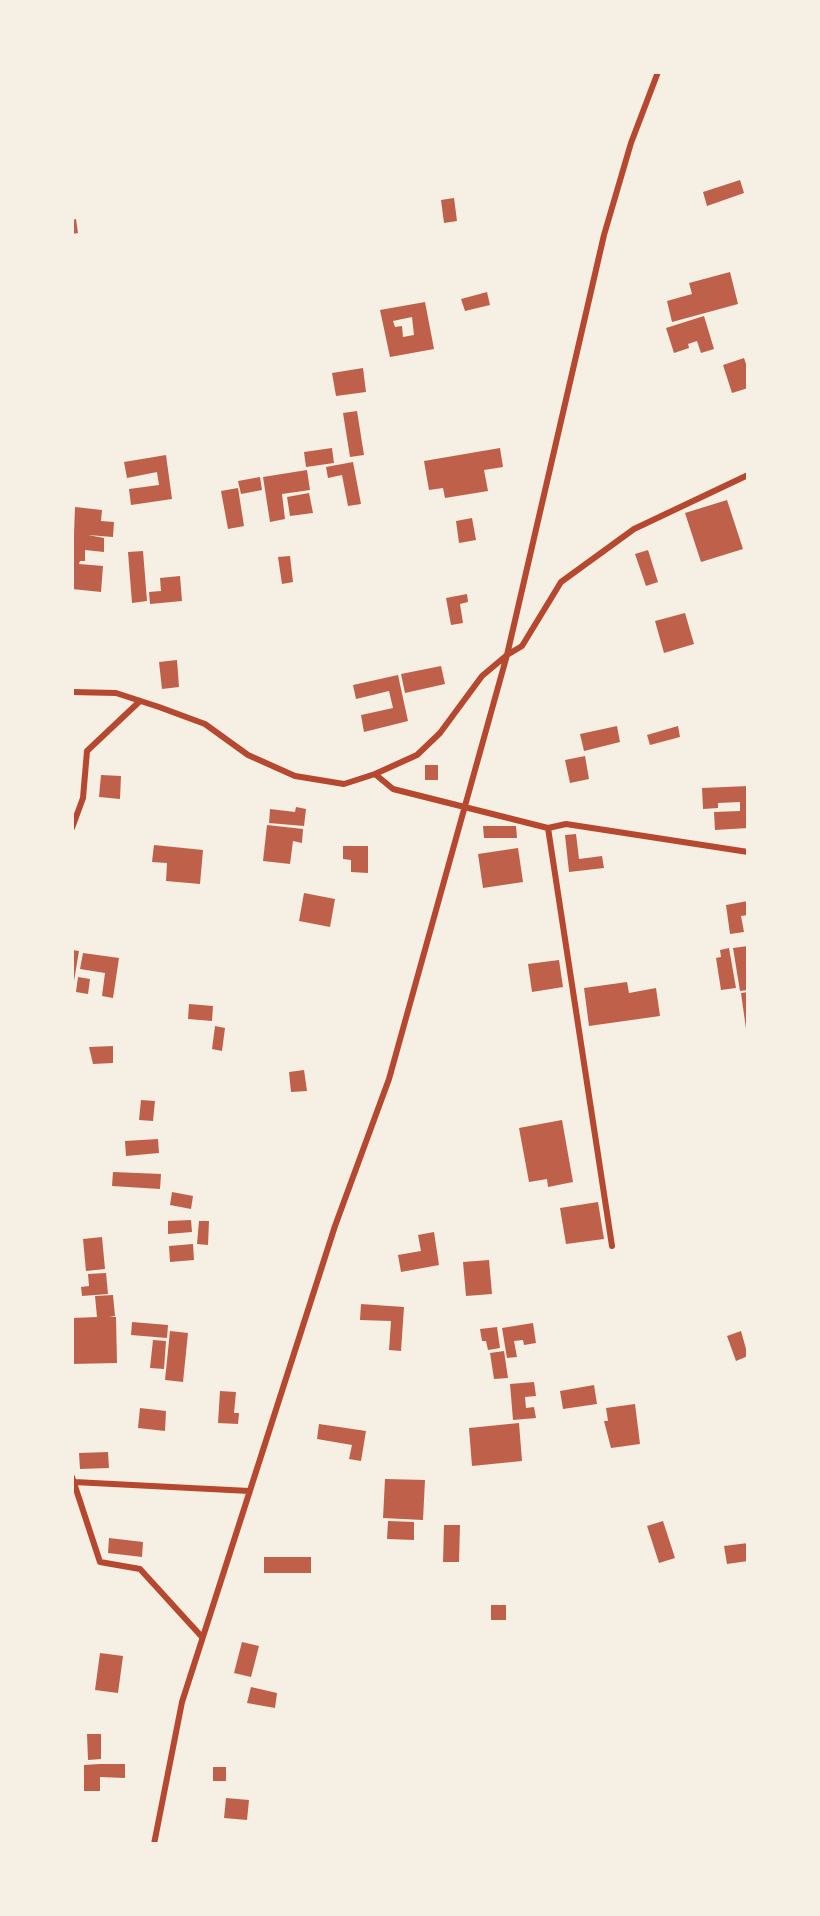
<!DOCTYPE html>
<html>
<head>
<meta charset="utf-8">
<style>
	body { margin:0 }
	#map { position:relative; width:820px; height:1916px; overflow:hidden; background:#f6efe4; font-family:Lato,sans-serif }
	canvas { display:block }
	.frame { position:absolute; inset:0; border:74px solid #f6efe4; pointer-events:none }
</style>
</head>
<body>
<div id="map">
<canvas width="820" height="1916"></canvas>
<div class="frame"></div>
</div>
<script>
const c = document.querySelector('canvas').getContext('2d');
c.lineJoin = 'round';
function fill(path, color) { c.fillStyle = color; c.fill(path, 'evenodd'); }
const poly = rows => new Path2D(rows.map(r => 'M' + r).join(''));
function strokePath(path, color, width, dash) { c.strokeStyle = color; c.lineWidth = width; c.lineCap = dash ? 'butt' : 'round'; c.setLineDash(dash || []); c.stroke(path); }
fill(poly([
	[740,180,744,193,707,206,703,192],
	[454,198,457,221,444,223,441,200],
	[76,219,78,233,72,234,72,220],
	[730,272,738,304,672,322,667,301,692,294,689,283],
	[487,292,490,305,465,311,461,299],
	[425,302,434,349,390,357,380,310],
	[412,317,414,335,403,337,402,326,395,327,393,321],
	[704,316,714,349,701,353,697,341,688,344,689,348,674,353,666,328],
	[744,358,748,370,748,388,732,393,723,365],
	[363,368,366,392,336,396,332,373],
	[357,411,364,455,350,457,343,413],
	[332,448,334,463,306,467,304,452],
	[500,448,503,467,484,470,488,491,445,498,443,488,429,490,424,461],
	[166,455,172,499,131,505,129,489,159,485,157,472,127,478,124,462],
	[353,462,361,504,348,506,342,475,328,478,326,467],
	[307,470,310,490,282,494,285,519,270,522,263,477],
	[260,477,262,490,241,494,238,481],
	[238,488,244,526,228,529,221,491],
	[309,493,313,513,290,516,287,497],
	[727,500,743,549,701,562,685,513],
	[75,507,102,510,101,521,114,522,113,537,88,535,104,538,104,552,85,550,85,561,80,561,79,564,103,566,101,592,72,589],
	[472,518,476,540,459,543,456,521],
	[648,550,658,582,646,586,635,554],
	[143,551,147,601,132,603,128,552],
	[290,556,293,582,282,584,278,557],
	[180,576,182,601,150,604,149,592,161,591,160,578],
	[467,594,468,602,460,604,463,623,451,625,446,598],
	[685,613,694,644,664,653,655,621],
	[177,660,179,687,162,689,159,662],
	[441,666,445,684,405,693,401,674],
	[398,675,408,721,364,732,361,715,393,708,389,691,356,699,353,685],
	[617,726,620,742,584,751,580,734],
	[678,726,680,737,650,745,647,735],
	[585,756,589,779,570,783,565,760],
	[425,765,438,765,438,780,425,780],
	[101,775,121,776,120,799,99,797],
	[748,786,748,828,715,830,714,812,740,811,740,802,718,803,718,808,703,809,702,788],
	[296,807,306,809,304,826,269,823,270,809,295,812],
	[267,825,303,829,302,843,293,841,290,864,263,861],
	[483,826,516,826,517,838,484,838],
	[576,834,579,859,602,856,604,868,569,872,565,835],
	[154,845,203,850,200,884,166,881,167,863,152,862],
	[343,846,368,846,368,873,351,872,351,860,343,859],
	[518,848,523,882,483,888,478,854],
	[304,893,335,899,330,927,299,921],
	[748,901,748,915,741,916,744,932,730,934,726,905],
	[748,946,748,990,740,991,733,948],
	[729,948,736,988,721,990,716,958,721,957,720,950],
	[72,950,79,951,73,987,72,987],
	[83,953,119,958,113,998,102,996,105,973,80,969],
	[559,960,563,987,532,992,528,964],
	[78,977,90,979,88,994,76,992],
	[627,982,629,993,656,988,660,1016,589,1026,584,988],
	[748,992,748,1035,747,1036,741,993],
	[189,1004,213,1006,212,1021,188,1019],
	[215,1026,225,1028,222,1051,212,1049],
	[113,1046,113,1063,93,1064,89,1047],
	[304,1070,307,1091,291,1092,289,1072],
	[141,1100,155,1101,153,1121,139,1120],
	[562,1120,573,1182,548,1187,547,1179,529,1182,519,1128],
	[158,1139,159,1153,126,1156,125,1141],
	[113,1172,161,1174,160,1189,112,1186],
	[172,1192,193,1196,191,1209,170,1205],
	[598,1202,604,1239,566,1244,560,1208],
	[191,1220,192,1232,168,1234,168,1221],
	[199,1221,209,1221,208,1245,197,1244],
	[434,1232,439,1265,401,1272,398,1255,421,1251,418,1235],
	[102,1237,105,1269,86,1271,83,1239],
	[193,1244,194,1260,170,1262,169,1246],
	[489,1260,492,1294,466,1296,463,1262],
	[106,1273,108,1294,82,1296,81,1287,89,1286,88,1274],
	[113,1295,115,1316,109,1317,116,1317,117,1363,72,1364,72,1318,97,1317,95,1296],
	[361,1304,404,1307,401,1351,389,1350,391,1321,360,1320],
	[132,1322,168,1325,167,1338,131,1335],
	[533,1323,536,1343,524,1345,523,1340,514,1341,517,1357,507,1358,502,1328],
	[497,1327,500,1348,488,1350,486,1341,482,1341,480,1329],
	[170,1331,188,1333,183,1382,165,1380],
	[741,1331,748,1356,736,1361,727,1336],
	[153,1340,166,1341,164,1369,150,1368],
	[504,1351,508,1378,494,1379,490,1353],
	[534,1382,536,1396,525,1397,526,1408,534,1407,536,1418,513,1420,510,1384],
	[594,1385,597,1404,563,1409,560,1391],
	[220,1391,236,1392,234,1413,239,1413,238,1424,218,1423],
	[635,1404,640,1444,611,1448,604,1421,608,1421,606,1408],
	[140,1408,166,1411,165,1431,138,1428],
	[519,1423,522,1461,472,1466,469,1428],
	[319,1424,366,1431,361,1461,349,1459,352,1445,317,1439],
	[108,1452,109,1468,80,1469,79,1453],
	[385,1479,425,1480,423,1520,383,1518],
	[388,1521,414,1522,414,1540,387,1539],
	[663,1521,675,1558,659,1563,647,1526],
	[444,1525,460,1525,459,1562,443,1562],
	[109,1538,143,1542,142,1557,108,1553],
	[748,1543,748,1561,727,1564,724,1546],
	[264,1557,311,1557,311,1573,264,1573],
	[491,1605,506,1605,506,1620,491,1620],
	[242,1642,259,1646,251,1677,234,1673],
	[100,1653,123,1656,118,1693,95,1690],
	[251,1687,277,1693,275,1708,247,1703],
	[87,1734,101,1734,101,1759,88,1760],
	[100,1764,125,1764,125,1778,100,1777,100,1791,84,1791,84,1765],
	[213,1767,226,1767,226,1781,213,1781],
	[226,1798,249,1800,247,1820,224,1818]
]), '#bf614a');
strokePath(poly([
	[72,692,116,693,159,707,205,724,248,755,295,776,344,784,375,774,417,755,440,733,482,676,507,655,604,235,631,143,658,72],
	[375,774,393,789,548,828,566,824,748,852],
	[72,828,83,798,87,751,140,701],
	[548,828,612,1246],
	[72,1477,100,1562,140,1569,202,1637],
	[74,1482,249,1491],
	[154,1844,182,1702,335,1226,389,1079,507,655,522,646,561,582,634,529,748,475]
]), '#b5482f', 6);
</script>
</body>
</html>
